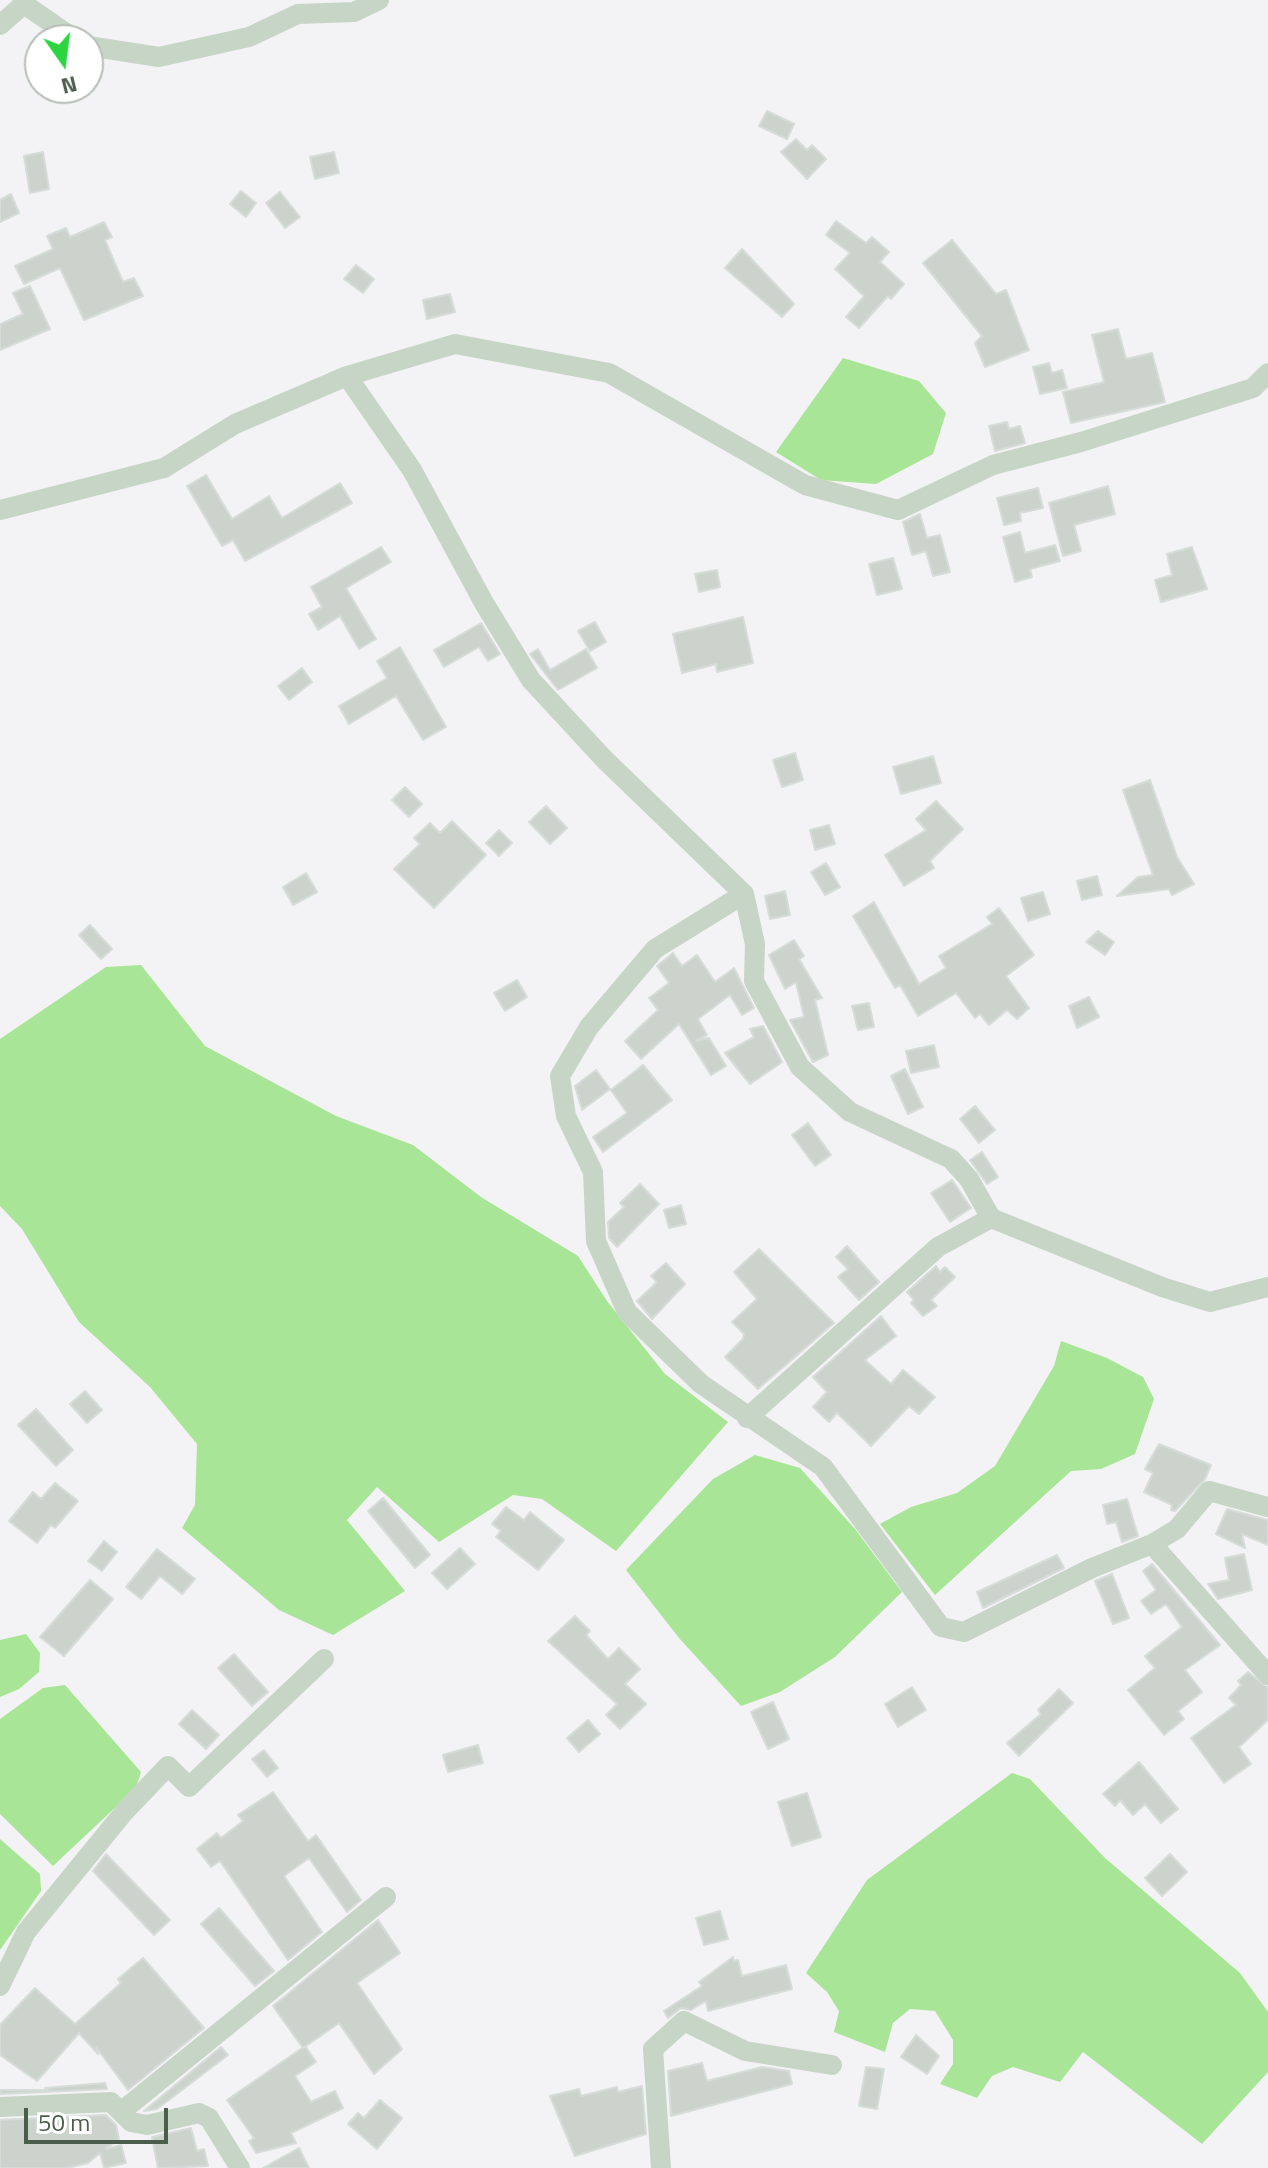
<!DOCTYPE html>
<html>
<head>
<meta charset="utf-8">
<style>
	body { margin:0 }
	#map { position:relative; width:1268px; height:2168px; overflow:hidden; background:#f3f2f4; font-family:"Titillium Web",sans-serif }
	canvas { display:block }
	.north { position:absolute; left:24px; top:24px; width:80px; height:80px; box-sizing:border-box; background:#fff; border:2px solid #b7beb7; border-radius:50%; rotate:166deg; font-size:22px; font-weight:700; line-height:32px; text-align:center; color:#4b5d4b }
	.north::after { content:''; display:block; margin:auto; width:28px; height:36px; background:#2ad53f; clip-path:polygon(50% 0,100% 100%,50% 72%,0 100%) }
	.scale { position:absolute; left:24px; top:2108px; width:144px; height:36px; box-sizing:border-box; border:4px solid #4b5d4b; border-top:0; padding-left:10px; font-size:24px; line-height:28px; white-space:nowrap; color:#4b5d4b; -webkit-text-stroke:6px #fff; paint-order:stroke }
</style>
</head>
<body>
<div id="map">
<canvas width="1268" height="2168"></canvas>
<div class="north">N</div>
<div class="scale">50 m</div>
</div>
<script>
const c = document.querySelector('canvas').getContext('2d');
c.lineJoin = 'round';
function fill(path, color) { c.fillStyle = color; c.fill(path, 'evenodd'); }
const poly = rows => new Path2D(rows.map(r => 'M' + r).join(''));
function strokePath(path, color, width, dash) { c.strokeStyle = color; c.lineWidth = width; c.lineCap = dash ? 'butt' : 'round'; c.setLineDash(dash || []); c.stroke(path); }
fill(poly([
	[843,358,919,381,946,413,933,454,876,484,821,480,776,452],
	[141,965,205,1046,336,1116,413,1145,481,1197,578,1256,607,1301,665,1374,728,1422,616,1551,542,1499,513,1495,439,1542,377,1487,347,1520,405,1591,333,1635,279,1610,182,1528,195,1505,197,1444,150,1387,79,1322,22,1229,0,1206,0,1039,106,967],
	[1061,1341,1107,1358,1143,1377,1154,1399,1135,1454,1101,1469,1071,1471,935,1595,880,1524,911,1507,957,1493,995,1466,1054,1366],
	[755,1455,800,1468,855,1529,902,1592,835,1657,780,1692,741,1706,679,1638,626,1570,713,1479],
	[26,1634,40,1653,39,1672,19,1689,0,1697,0,1640],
	[65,1685,141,1772,136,1788,53,1866,0,1814,0,1719,43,1688],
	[1012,1773,1030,1779,1105,1858,1240,1973,1268,2012,1268,2072,1202,2144,1083,2052,1060,2082,1013,2067,992,2076,977,2098,940,2084,953,2064,953,2040,935,2011,910,2009,893,2023,885,2052,834,2032,839,2011,827,1992,806,1973,867,1880],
	[0,1839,40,1874,41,1891,0,1950]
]), '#a9e596');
const building = poly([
	[767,111,794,124,787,139,759,126,767,111],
	[796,139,807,150,812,145,826,159,807,179,781,152,796,139],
	[43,152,49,189,30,193,24,156,43,152],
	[334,152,339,173,315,179,310,157,334,152],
	[241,191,256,203,246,217,230,204,241,191],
	[280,192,300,217,285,228,266,203,280,192],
	[11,194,19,213,0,222,0,200,11,194],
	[836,221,866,243,872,237,889,252,880,262,904,284,891,299,888,296,859,328,846,317,864,296,835,269,850,253,826,235,836,221],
	[104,222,112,237,105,240,123,282,134,278,143,296,84,320,60,268,24,284,15,266,53,249,47,236,66,228,70,237,104,222],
	[952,240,996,294,1006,290,1029,350,985,367,975,343,982,336,923,263,952,240],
	[742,249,794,304,782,317,725,268,742,249],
	[356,265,374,279,363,293,344,279,356,265],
	[30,286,50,329,0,350,0,324,23,314,13,293,30,286],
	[450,294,455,312,427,319,423,300,450,294],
	[1118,329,1126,359,1152,353,1165,402,1071,423,1063,392,1104,382,1092,335,1118,329],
	[1049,363,1052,373,1062,370,1067,388,1040,394,1033,367,1049,363],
	[1007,422,1009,429,1020,426,1025,443,995,451,989,426,1007,422],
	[206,475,232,519,269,496,282,518,340,483,352,503,245,561,233,540,222,546,187,486,206,475],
	[1108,486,1115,514,1074,525,1081,551,1063,556,1049,503,1108,486],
	[1038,488,1043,508,1020,513,1021,521,1004,525,997,498,1038,488],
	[920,514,927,538,940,535,950,572,933,576,926,551,912,555,903,522,920,514],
	[1020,532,1025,553,1055,545,1060,561,1030,569,1032,577,1015,582,1003,537,1020,532],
	[381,547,391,562,346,588,376,639,359,649,340,616,318,630,309,614,322,607,311,587,381,547],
	[1192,547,1207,589,1161,602,1155,580,1172,575,1167,554,1192,547],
	[893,558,902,589,877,595,869,564,893,558],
	[717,570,720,587,699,592,695,574,717,570],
	[743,617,753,663,717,672,716,664,682,673,673,634,743,617],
	[595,622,606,642,590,651,578,631,595,622],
	[481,623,500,654,488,661,479,647,444,667,434,650,481,623],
	[400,647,446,727,423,740,396,696,349,724,339,706,387,678,377,661,400,647],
	[538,649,550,670,586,649,597,668,558,690,530,654,538,649],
	[302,668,312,682,289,700,278,686,302,668],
	[795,753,803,780,782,787,773,760,795,753],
	[933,756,941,783,901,794,893,767,933,756],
	[1150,780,1177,857,1194,884,1172,895,1169,889,1117,896,1138,877,1153,875,1123,790,1150,780],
	[405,787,422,804,409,817,392,800,405,787],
	[936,801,963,829,930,861,934,868,904,886,885,855,926,830,916,819,936,801],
	[546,806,567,828,550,844,529,822,546,806],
	[452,821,486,855,434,908,394,869,420,844,414,838,430,823,440,833,452,821],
	[829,825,835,844,815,850,810,830,829,825],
	[499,830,512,843,499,856,486,843,499,830],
	[826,863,840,887,825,895,811,872,826,863],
	[306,873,317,892,293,905,283,887,306,873],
	[1097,876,1102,895,1082,900,1077,881,1097,876],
	[785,891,790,915,770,919,765,896,785,891],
	[1043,892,1050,914,1028,921,1021,898,1043,892],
	[874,902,919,984,946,968,939,956,992,924,987,917,999,908,1034,955,1006,976,1029,1008,1017,1019,1007,1010,989,1025,980,1014,975,1018,956,993,918,1016,900,985,895,988,853,916,874,902],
	[90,925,112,949,101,959,79,935,90,925],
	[1098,931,1114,942,1105,955,1086,942,1098,931],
	[794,940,804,956,799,959,822,998,815,1000,828,1055,813,1062,790,1020,804,1017,796,982,785,989,769,955,794,940],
	[673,953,682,966,697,955,715,982,734,968,754,1008,742,1015,730,995,698,1019,707,1035,696,1041,709,1038,726,1066,711,1075,679,1024,641,1059,625,1041,658,1010,649,998,669,983,657,966,673,953],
	[517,980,527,997,505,1011,494,993,517,980],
	[1089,997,1099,1017,1077,1028,1069,1006,1089,997],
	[869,1003,874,1027,858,1030,852,1006,869,1003],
	[763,1026,782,1062,750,1084,725,1053,754,1037,750,1029,763,1026],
	[934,1045,939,1067,911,1073,906,1051,934,1045],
	[643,1065,672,1100,603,1152,593,1137,627,1113,611,1090,643,1065],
	[905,1069,923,1107,908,1114,891,1076,905,1069],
	[596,1070,610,1089,582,1110,575,1086,596,1070],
	[975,1106,995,1130,979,1143,960,1119,975,1106],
	[808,1123,831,1155,815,1166,792,1135,808,1123],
	[982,1152,998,1177,987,1184,970,1160,982,1152],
	[952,1180,971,1208,950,1222,931,1193,952,1180],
	[640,1184,659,1204,617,1247,609,1238,608,1222,624,1207,620,1203,640,1184],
	[681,1205,686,1224,669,1228,664,1210,681,1205],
	[847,1246,879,1282,859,1300,838,1277,848,1269,836,1257,847,1246],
	[759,1249,834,1323,758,1389,725,1357,743,1339,744,1334,732,1322,757,1299,734,1272,759,1249],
	[666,1263,685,1284,652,1319,637,1301,657,1282,651,1276,666,1263],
	[936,1266,940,1272,945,1267,955,1277,931,1300,937,1306,923,1316,911,1303,914,1300,907,1292,936,1266],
	[881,1316,896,1336,865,1360,891,1384,903,1370,935,1397,919,1414,909,1406,871,1446,837,1413,829,1422,813,1407,827,1392,813,1377,881,1316],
	[85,1391,102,1410,87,1423,70,1404,85,1391],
	[36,1409,73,1450,56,1466,18,1425,36,1409],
	[1159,1444,1211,1465,1205,1479,1175,1511,1171,1510,1172,1505,1144,1492,1153,1473,1145,1469,1159,1444],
	[55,1483,78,1501,55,1528,51,1525,37,1543,9,1521,33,1492,41,1499,55,1483],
	[383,1498,430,1555,415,1568,368,1511,383,1498],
	[1127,1499,1138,1536,1122,1542,1116,1522,1107,1524,1103,1505,1127,1499],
	[506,1507,524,1520,530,1512,564,1540,538,1570,496,1537,501,1531,492,1524,506,1507],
	[1227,1509,1268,1520,1268,1545,1242,1534,1245,1548,1216,1534,1227,1509],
	[104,1541,117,1552,102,1571,88,1561,104,1541],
	[460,1548,475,1564,447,1589,432,1573,460,1548],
	[157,1549,195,1579,182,1594,160,1576,141,1599,126,1587,157,1549],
	[1244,1554,1252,1590,1218,1599,1208,1584,1229,1580,1225,1558,1244,1554],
	[1057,1555,1064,1568,983,1608,977,1592,1057,1555],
	[1152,1564,1220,1645,1185,1670,1202,1692,1178,1711,1184,1719,1164,1735,1128,1690,1155,1668,1145,1656,1182,1627,1166,1604,1151,1614,1141,1601,1156,1590,1143,1571,1152,1564],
	[1112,1574,1129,1618,1113,1624,1095,1581,1112,1574],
	[90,1580,113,1599,64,1656,40,1637,90,1580],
	[575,1616,590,1631,586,1635,608,1659,619,1648,640,1669,625,1684,646,1704,620,1729,606,1715,617,1704,548,1641,575,1616],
	[234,1654,268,1692,252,1706,218,1668,234,1654],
	[1248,1672,1268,1688,1268,1720,1239,1747,1251,1764,1224,1783,1191,1738,1236,1705,1229,1698,1241,1685,1238,1681,1248,1672],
	[912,1687,926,1710,898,1727,885,1704,912,1687],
	[1059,1689,1073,1703,1019,1756,1007,1743,1041,1714,1038,1710,1059,1689],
	[773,1702,789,1739,768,1749,751,1712,773,1702],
	[192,1710,219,1735,206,1749,179,1724,192,1710],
	[588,1720,600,1734,579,1752,567,1738,588,1720],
	[478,1745,483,1763,448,1772,443,1755,478,1745],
	[264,1750,278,1768,267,1777,252,1759,264,1750],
	[1139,1762,1178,1809,1161,1823,1145,1804,1133,1815,1120,1800,1115,1806,1103,1794,1139,1762],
	[273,1792,308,1841,316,1835,361,1900,347,1912,309,1858,284,1876,322,1932,288,1960,220,1861,211,1867,197,1849,217,1833,221,1838,243,1821,238,1815,273,1792],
	[807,1793,821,1837,792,1846,778,1802,807,1793],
	[106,1854,170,1920,154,1935,93,1871,106,1854],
	[1170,1854,1187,1872,1162,1896,1145,1878,1170,1854],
	[219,1908,274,1971,255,1986,201,1924,219,1908],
	[720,1911,728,1939,704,1945,696,1918,720,1911],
	[378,1920,400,1953,357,1983,402,2049,374,2074,339,2023,303,2048,273,2006,378,1920],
	[733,1957,734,1961,738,1960,742,1976,786,1965,792,1989,708,2011,706,2001,691,2010,681,2008,668,2018,664,2011,702,1986,699,1982,733,1957],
	[143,1958,204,2028,128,2090,96,2047,98,2054,79,2033,37,2081,0,2055,0,2025,35,1988,75,2024,121,1983,118,1979,143,1958],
	[916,2035,939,2056,927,2074,901,2057,916,2035],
	[305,2046,316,2062,295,2076,311,2102,335,2091,343,2108,291,2133,296,2143,256,2153,249,2141,254,2138,227,2100,305,2046],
	[221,2047,228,2055,157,2109,144,2111,221,2047],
	[702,2063,707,2081,762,2067,789,2071,792,2084,671,2116,668,2071,702,2063],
	[866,2067,884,2069,877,2109,859,2106,866,2067],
	[105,2083,107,2089,0,2094,0,2090,48,2090,45,2088,105,2083],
	[642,2086,646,2134,575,2156,550,2096,579,2089,581,2096,617,2087,618,2092,642,2086],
	[380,2100,402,2118,377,2149,348,2124,358,2113,364,2118,380,2100],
	[106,2115,116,2125,119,2139,106,2149,121,2145,126,2163,104,2168,100,2153,88,2163,67,2168,0,2168,0,2120,106,2115],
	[191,2128,197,2151,204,2149,208,2166,158,2168,152,2137,191,2128],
	[299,2148,309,2168,263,2168,299,2148]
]);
fill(building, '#ccd3cd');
strokePath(building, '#d6dcd8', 2);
strokePath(poly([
	[0,25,24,4,76,40],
	[88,46,159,57,249,37,298,14,354,12,379,0],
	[347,376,412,470,484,603,531,680,604,759,744,894,755,944,754,981,800,1067,850,1112,951,1159,969,1179,991,1218],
	[0,510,164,468,235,424,347,376,455,344,609,373,805,485,898,510,993,465,1081,442,1253,388,1268,373],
	[744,894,655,949,589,1027,560,1076,566,1116,593,1172,596,1241,627,1312,701,1384,823,1467,941,1627,964,1632,1092,1568,1152,1544,1177,1529,1209,1491,1268,1507],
	[747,1418,938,1247,991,1218,1162,1287,1210,1302,1268,1287],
	[1152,1544,1268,1675],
	[0,1986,26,1932,125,1811,168,1766,189,1787,324,1659],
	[0,2107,111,2102,131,2122,147,2125,199,2113,209,2118,240,2168],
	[122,2111,386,1897],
	[661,2168,653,2049,684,2021,745,2051,832,2065]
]), '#c7d5c7', 20);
</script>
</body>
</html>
